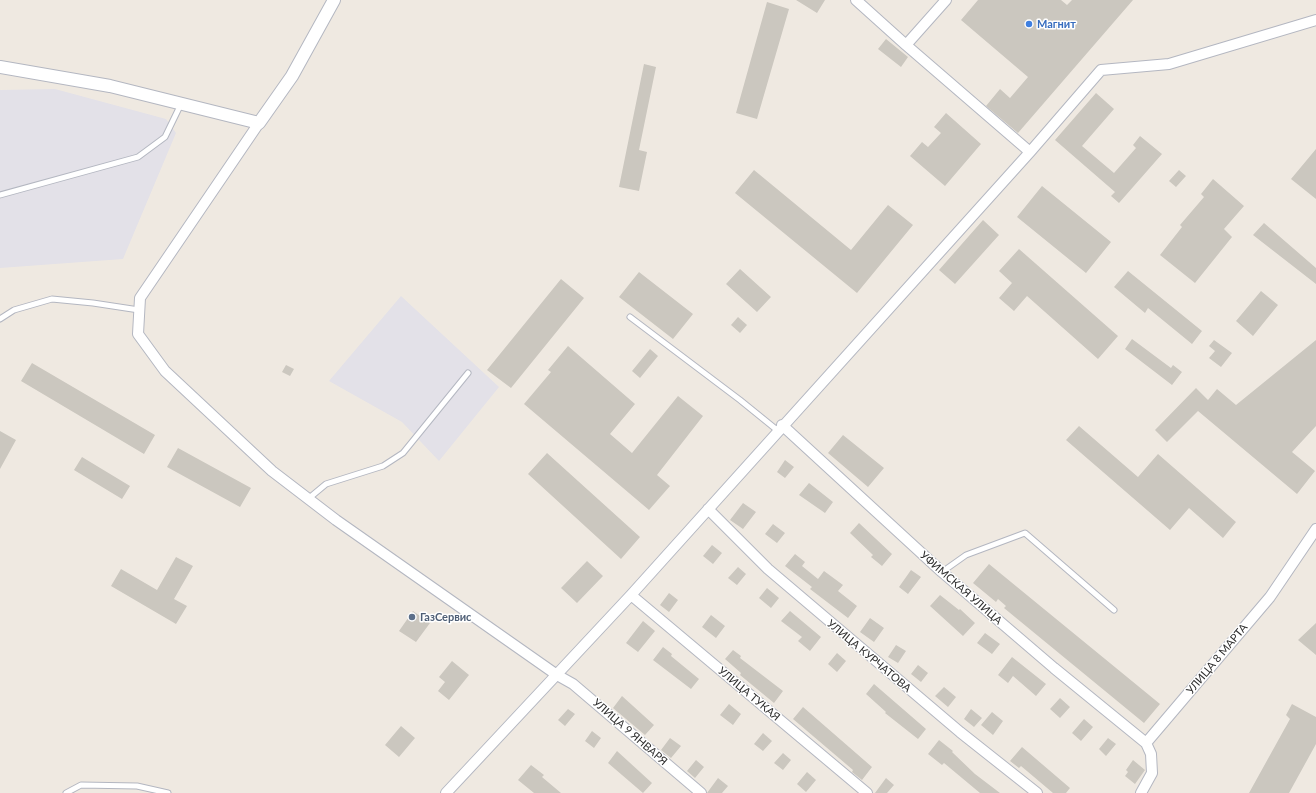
<!DOCTYPE html>
<html>
<head>
<meta charset="utf-8">
<style>
	body { margin:0 }
	canvas { display:block; background:#efe9e1 }
</style>
</head>
<body>
<canvas width="1316" height="793"></canvas>
<script>
const c = document.querySelector('canvas').getContext('2d');
c.lineJoin = 'round';
function fill(path, color) { c.fillStyle = color; c.fill(path, 'evenodd'); }
const poly = rows => new Path2D(rows.map(r => 'M' + r).join(''));
function strokePath(path, color, width, dash) { c.strokeStyle = color; c.lineWidth = width; c.lineCap = dash ? 'butt' : 'round'; c.setLineDash(dash || []); c.stroke(path); }
function drawText(font, color, halo, rows, align = 'center') {
  c.font = font + ' Lato,sans-serif'; c.lineWidth = 3; c.setLineDash([]); c.textBaseline = 'middle'; c.strokeStyle = halo; c.fillStyle = color; for (const [text, x, y, turn = 0] of rows) {
    c.save(); c.translate(x, y); c.rotate((+turn || 0) * Math.PI / 180); c.textAlign = isNaN(turn) ? turn : align; if (halo) c.strokeText(text, 0, 0); c.fillText(text, 0, 0); c.restore();
  }
}
fill(poly([
	[55,89,166,119,176,133,123,259,0,268,0,90],
	[401,296,499,387,439,461,402,422,329,381]
]), '#e3e1e8');
fill(poly([
	[796,0,825,0,817,13],
	[978,0,1061,0,1067,5,1072,0,1133,0,1018,133,986,106,1000,89,1010,98,1028,77,961,20],
	[767,2,789,9,757,119,736,113],
	[886,39,908,57,901,67,878,49],
	[644,64,656,67,639,150,647,152,639,191,619,187],
	[1096,93,1114,109,1082,146,1114,173,1136,148,1133,145,1140,136,1162,154,1119,203,1111,196,1115,192,1055,140],
	[946,113,981,144,945,186,910,156,922,142,928,147,941,133,934,127],
	[1316,149,1316,199,1291,179],
	[754,170,851,250,888,205,913,225,857,293,735,193],
	[1179,170,1186,176,1176,187,1169,181],
	[1213,179,1244,206,1224,229,1232,237,1195,283,1160,255,1182,227,1180,225,1204,197,1201,194],
	[1042,186,1111,242,1086,273,1017,217],
	[983,220,999,235,955,284,939,270],
	[1264,223,1316,268,1316,284,1253,235],
	[1019,249,1118,336,1098,359,1027,296,1014,311,999,298,1012,283,999,271],
	[740,269,771,297,757,312,726,284],
	[1128,271,1202,331,1192,344,1148,308,1145,313,1114,287],
	[639,272,693,314,673,339,619,297],
	[561,279,584,298,511,388,487,370],
	[1261,291,1278,305,1253,336,1236,321],
	[738,317,747,325,740,333,731,325],
	[1132,339,1171,368,1173,365,1182,372,1172,385,1125,349],
	[1214,340,1232,353,1221,367,1209,358,1215,351,1209,346],
	[1316,340,1316,426,1292,452,1315,471,1297,494,1198,411,1167,442,1155,430,1196,388,1208,400,1217,389,1236,405],
	[568,346,635,404,610,434,632,453,678,396,703,416,657,475,670,486,649,510,524,404,551,372,548,370],
	[650,349,658,356,640,378,632,371],
	[32,363,155,435,144,454,21,381],
	[286,365,294,369,290,376,282,372],
	[1079,426,1138,477,1158,454,1236,522,1223,538,1189,508,1170,530,1066,440],
	[0,431,16,440,0,469],
	[843,435,884,468,868,487,828,453],
	[178,448,251,488,240,507,167,467],
	[547,453,640,537,621,559,528,474],
	[82,457,130,486,122,499,74,470],
	[785,460,794,467,785,478,777,472],
	[809,483,833,502,825,513,799,495],
	[743,503,756,512,743,529,730,520],
	[859,523,892,554,882,566,871,557,873,555,850,533],
	[773,524,785,533,777,543,765,534],
	[712,545,722,553,713,564,703,556],
	[795,554,805,562,802,566,818,579,824,571,843,585,838,591,857,606,848,618,810,589,812,587,785,566],
	[176,557,193,566,174,599,187,606,176,624,111,586,121,569,157,590],
	[587,561,603,576,577,603,561,588],
	[989,564,1160,704,1144,723,1004,608,1006,606,998,599,996,602,973,583],
	[738,567,746,574,737,585,728,578],
	[911,570,921,577,908,594,899,587],
	[767,588,779,598,771,608,759,598],
	[669,593,678,600,669,612,660,605],
	[940,595,959,610,960,609,975,623,963,636,930,606],
	[413,611,430,623,416,642,399,631],
	[790,611,821,637,810,651,798,641,802,637,781,621],
	[711,615,725,626,716,638,702,627],
	[870,618,884,628,874,642,860,632],
	[643,621,655,631,638,652,626,643],
	[1316,623,1316,655,1298,640],
	[985,633,1000,644,992,654,977,643],
	[896,645,906,651,898,663,888,657],
	[663,647,672,654,671,656,699,679,691,689,653,660],
	[733,650,741,656,740,658,783,691,774,703,740,675,741,673,725,659],
	[837,653,846,661,837,672,828,664],
	[1012,657,1046,684,1036,696,1013,676,1008,683,998,675],
	[452,661,469,675,449,700,438,691,445,682,439,677],
	[918,665,928,673,921,682,911,674],
	[874,684,926,729,918,739,885,713,886,712,866,694],
	[944,687,956,697,948,707,935,696],
	[622,696,654,725,645,735,613,708],
	[1060,698,1070,707,1060,718,1050,709],
	[729,704,741,714,733,725,720,715],
	[1292,704,1316,717,1316,744,1289,793,1249,793,1290,719,1286,715],
	[803,707,872,767,862,780,852,772,853,770,793,719],
	[568,709,575,714,565,726,558,720],
	[971,709,982,718,974,727,964,719],
	[992,712,1003,721,993,735,981,725],
	[1084,719,1093,727,1081,741,1072,733],
	[401,726,415,738,399,757,385,745],
	[592,731,601,738,594,748,585,741],
	[763,733,772,741,763,751,754,744],
	[670,738,681,746,671,758,661,750],
	[1108,738,1116,744,1106,756,1099,749],
	[939,740,953,751,952,752,975,774,1000,793,980,793,944,763,942,765,928,754],
	[1022,747,1070,788,1066,793,1053,793,1021,766,1019,768,1010,761],
	[617,751,652,783,643,793,608,763],
	[783,753,791,760,783,770,774,763],
	[696,760,704,767,695,778,687,771],
	[1133,760,1145,770,1135,784,1125,776,1128,772,1126,770],
	[531,765,544,775,542,777,561,793,534,793,518,780],
	[807,772,816,780,806,792,797,784],
	[718,778,728,786,722,793,707,793],
	[886,778,894,785,887,793,875,793]
]), '#cbc7bf');
const service = poly([
	[0,195,138,157,165,137,181,104],
	[630,317,740,400,777,430],
	[0,319,14,310,52,299,93,303,139,310],
	[308,499,326,484,383,466,403,453,468,373],
	[942,572,966,555,1025,533,1114,610],
	[66,793,81,785,137,786,168,793]
]);
const minor = poly([
	[856,0,906,45],
	[946,0,906,45,1030,152],
	[259,123,140,298,138,334,165,371,272,471,336,520,557,675,573,684,701,793],
	[782,425,942,572,1054,668,1146,743],
	[708,509,768,569,960,732,1037,793],
	[631,595,867,793],
	[446,793,631,595,1030,152,1101,70,1169,64,1316,20],
	[1141,793,1152,773,1151,754,1146,743,1270,597,1316,529]
]);
const tertiary = poly([
	[0,67,110,86,259,123,292,76,334,0]
]);
strokePath(service, '#b4b7c1', 7);
strokePath(minor, '#b4b7c1', 12);
strokePath(tertiary, '#b4b7c1', 14);
strokePath(service, '#fff', 5);
strokePath(minor, '#fff', 10);
strokePath(tertiary, '#fff', 12);
for (const [x, y, r, color] of [
	[1029,24,4,"#3f7fe0"],
	[412,617,4,"#5c6f8a"]
]) { const dot = new Path2D(); dot.arc(x, y, r, 0, 2 * Math.PI); c.fillStyle = color; c.fill(dot); strokePath(dot, '#fff', 1.5); }
drawText('bold 11px', '#366cbe', '#fff', [
	["Магнит",1037,24]
], 'left');
drawText('11px', '#2e2e2e', '#fff', [
	["УФИМСКАЯ УЛИЦА",961,588,41],
	["УЛИЦА КУРЧАТОВА",869,656,40],
	["УЛИЦА 8 МАРТА",1217,659,-50],
	["УЛИЦА ТУКАЯ",749,694,40],
	["УЛИЦА 9 ЯНВАРЯ",630,732,41]
]);
drawText('bold 11px', '#4e5e75', '#fff', [
	["ГазСервис",420,617]
], 'left');
</script>
</body>
</html>
